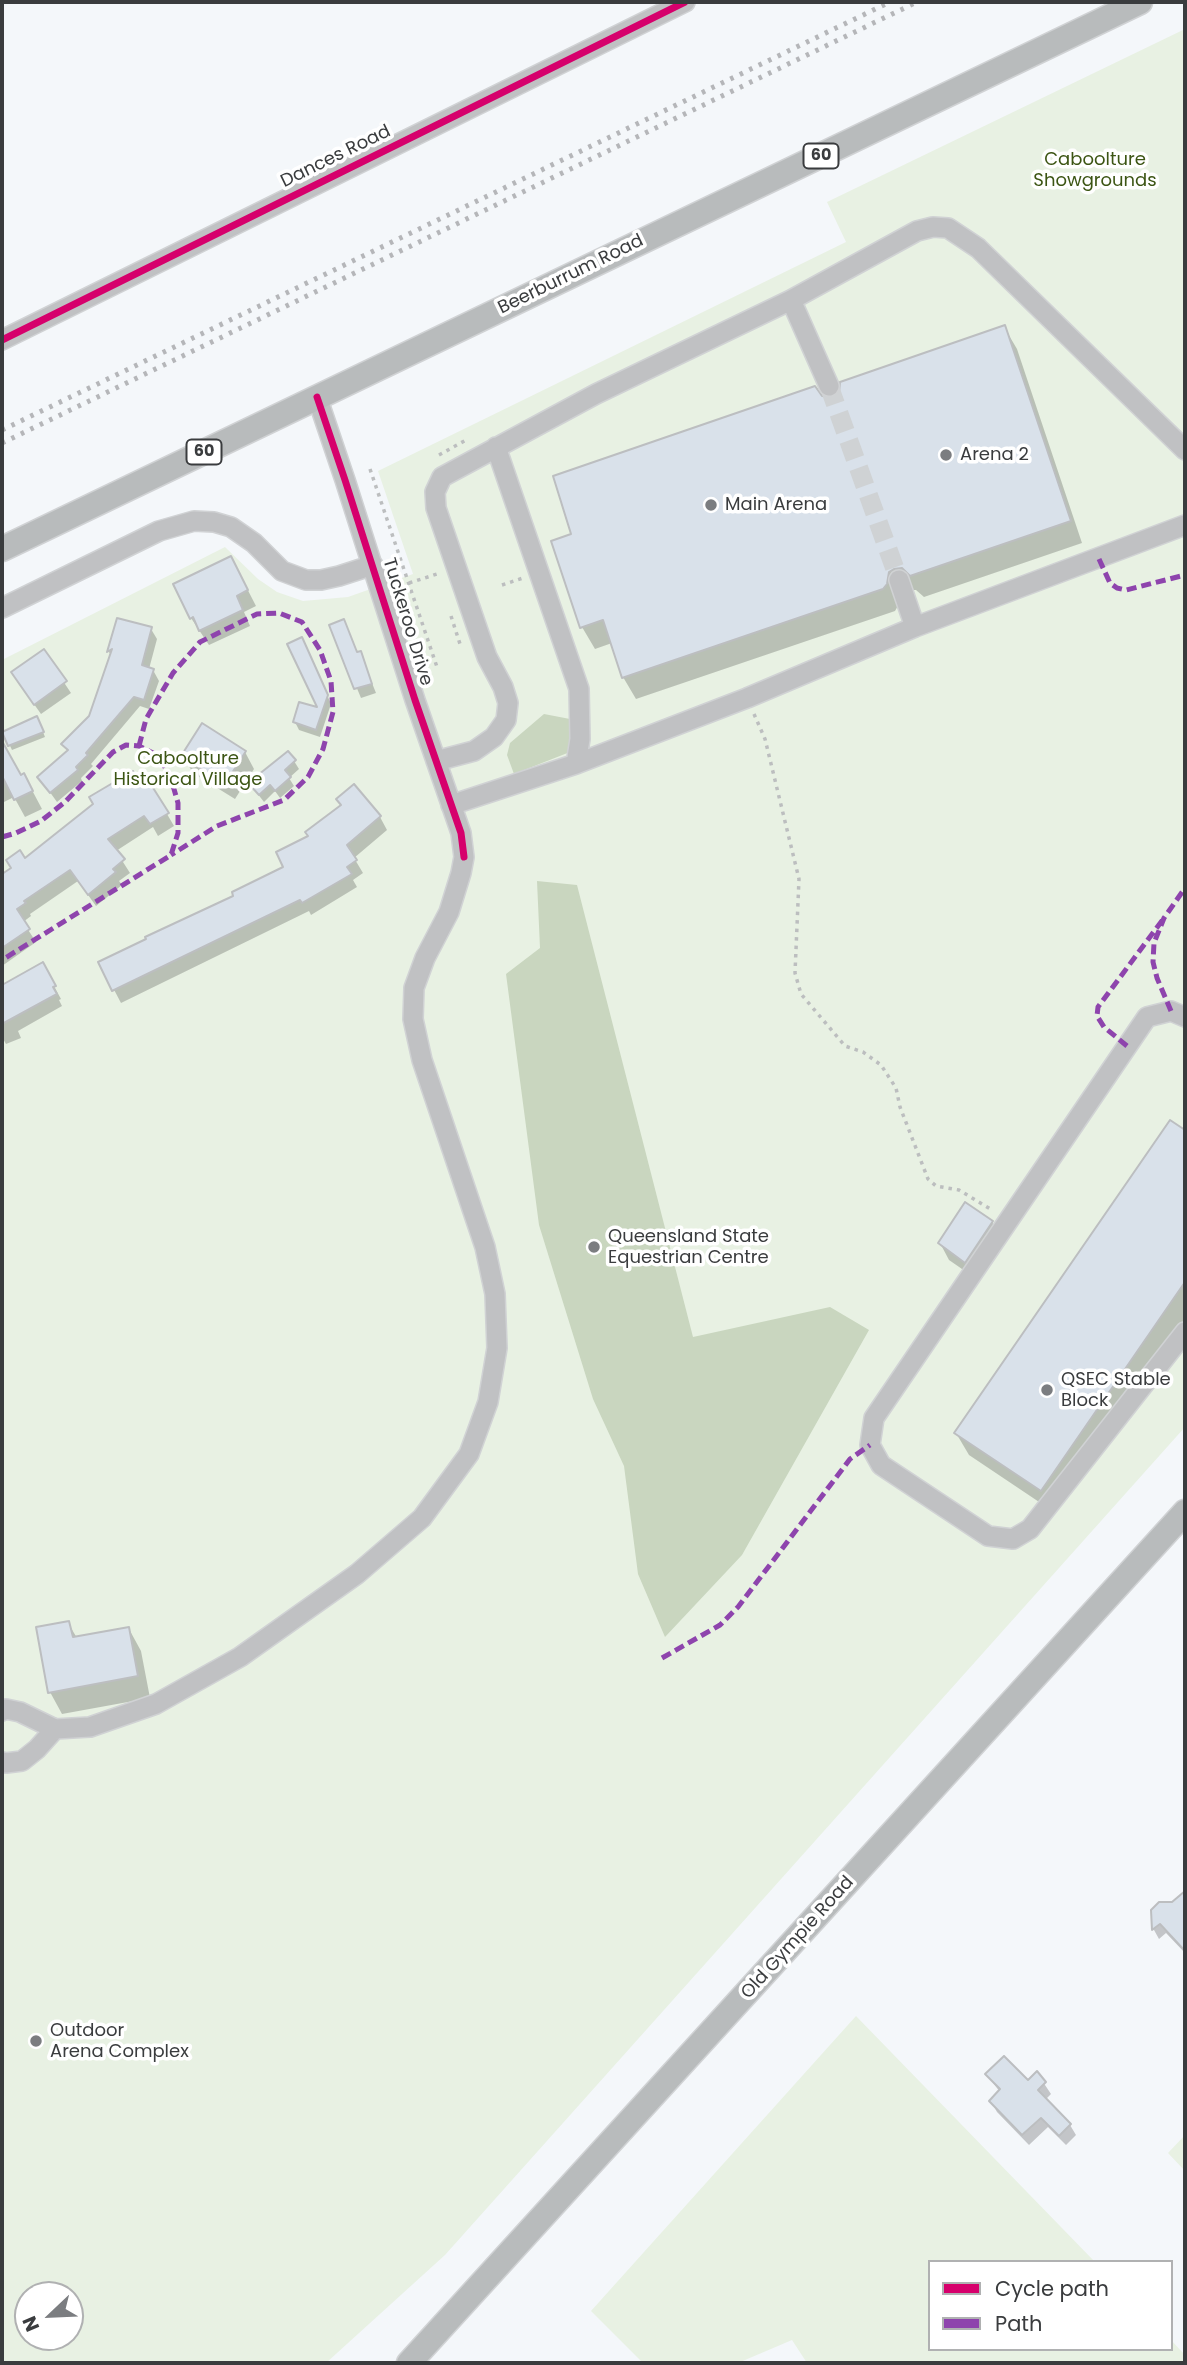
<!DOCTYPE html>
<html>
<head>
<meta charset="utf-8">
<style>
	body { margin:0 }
	#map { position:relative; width:1187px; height:2365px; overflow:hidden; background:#f4f7fa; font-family:Poppins,sans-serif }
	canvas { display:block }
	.frame { position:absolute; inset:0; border:4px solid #3a3c3e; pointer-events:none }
	.legend { position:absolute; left:928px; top:2260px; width:245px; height:91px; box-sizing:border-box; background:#fff; border:2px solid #b0b1b2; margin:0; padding:9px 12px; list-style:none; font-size:21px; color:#3a3c3e }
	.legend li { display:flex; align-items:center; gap:14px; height:35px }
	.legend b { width:35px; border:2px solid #b0b1b2 }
	.north { position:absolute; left:14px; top:2281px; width:70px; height:70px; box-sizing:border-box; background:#fff; border:2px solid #b0b1b2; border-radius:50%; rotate:247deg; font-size:19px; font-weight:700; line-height:28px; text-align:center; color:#3a3c3e }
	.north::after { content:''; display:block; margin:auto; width:24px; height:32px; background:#7b7d80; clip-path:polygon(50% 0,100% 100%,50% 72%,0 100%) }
</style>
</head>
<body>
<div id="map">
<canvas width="1187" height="2365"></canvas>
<div class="frame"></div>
<ul class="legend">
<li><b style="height:9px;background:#d6006c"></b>Cycle path</li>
<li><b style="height:9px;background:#8e44ad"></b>Path</li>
</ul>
<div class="north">N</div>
</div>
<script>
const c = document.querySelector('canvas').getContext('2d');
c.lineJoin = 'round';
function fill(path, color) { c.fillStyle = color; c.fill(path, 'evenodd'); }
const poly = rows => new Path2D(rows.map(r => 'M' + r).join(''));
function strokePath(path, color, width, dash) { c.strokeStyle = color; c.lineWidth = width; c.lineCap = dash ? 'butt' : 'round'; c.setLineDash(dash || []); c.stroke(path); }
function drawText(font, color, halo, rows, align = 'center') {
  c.font = font + ' Poppins,sans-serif'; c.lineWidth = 7; c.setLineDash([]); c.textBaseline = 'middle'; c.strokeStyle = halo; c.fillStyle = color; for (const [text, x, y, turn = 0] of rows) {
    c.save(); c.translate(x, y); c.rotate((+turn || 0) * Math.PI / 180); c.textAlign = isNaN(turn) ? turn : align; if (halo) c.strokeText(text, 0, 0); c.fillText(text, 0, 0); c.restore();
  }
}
fill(poly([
	[1185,29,1185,1427,445,2255,326,2363,2,2363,2,660,225,547,258,579,277,592,303,601,348,597,413,574,378,471,846,242,827,202],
	[28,2295,70,2295,70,2337,28,2337],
	[856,2016,1095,2262,930,2262,930,2349,1171,2349,1171,2340,1185,2355,1183,2363,807,2363,792,2340,738,2363,643,2363,591,2311],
	[1185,2135,1185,2171,1168,2153]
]), '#e8f1e3');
fill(poly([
	[544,714,570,719,573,732,570,752,514,774,507,755,510,743],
	[537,881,577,885,693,1337,830,1307,869,1330,742,1555,665,1637,638,1574,624,1466,593,1399,539,1225,506,974,540,948]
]), '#c9d6bf');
fill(poly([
	[1004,327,1017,349,1082,543,924,597,916,590,907,590,895,611,636,699,623,677,612,643,595,649,582,627,573,535,821,398,834,399],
	[239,573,256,606,244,612,250,626,209,645,191,618],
	[118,620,151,629,157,639,149,669,153,670,159,681,149,709,140,706,91,764,93,766,81,778,82,781,57,802,39,777,68,752,63,744,90,717,112,657,109,652],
	[331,626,358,654,360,653,376,693,361,698],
	[306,647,331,704,320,737,299,730,295,722,320,710],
	[43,651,71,693,41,714,19,683],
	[39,722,45,737,12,750,4,733],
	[2,748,3,748,20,777,24,775,42,809,25,817,14,797,2,803],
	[245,752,254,769,235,799,193,773,183,756],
	[294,761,299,769,289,778,294,786,280,798,275,791,264,802,250,784],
	[354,787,380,817,387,830,354,858,363,873,353,880,357,887,311,915,309,911,121,1003,100,963,236,897,286,868,310,837,342,806],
	[94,805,167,814,174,826,158,836,153,827,116,851,130,873,119,881,122,885,96,906,78,881,30,914,31,916,23,922,36,942,2,966,2,919,11,913,2,900,2,876],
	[42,964,61,999,59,1000,62,1006,18,1031,21,1038,6,1044,2,1037,2,986],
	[1170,1122,1185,1133,1185,1322,1054,1512,969,1455,956,1433],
	[992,1222,1001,1239,975,1278,949,1260,940,1243],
	[68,1623,77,1638,129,1629,141,1651,150,1698,62,1714,50,1692],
	[1185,1894,1185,1953,1166,1933,1159,1939,1154,1930,1153,1910,1173,1904],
	[1037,2073,1051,2094,1045,2100,1070,2125,1076,2135,1066,2145,1048,2127,1029,2145,997,2112,991,2101,1000,2092,987,2075,1028,2083]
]), '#0003');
const building = poly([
	[1005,325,1071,521,910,576,902,568,894,569,889,572,887,584,883,589,622,678,603,620,580,628,551,541,571,534,553,476,815,386,822,396,833,397,839,393,840,382,1005,325],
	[231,556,248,590,237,596,243,610,199,631,193,617,190,619,173,584,231,556],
	[117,618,152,627,142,665,154,669,144,700,134,697,86,753,88,755,76,767,78,770,50,793,37,777,68,750,61,744,89,716,112,649,107,652,117,618],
	[344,619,357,652,361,651,372,684,354,689,329,625,344,619],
	[302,637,328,695,316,730,293,722,299,702,317,707,287,644,302,637],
	[44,649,67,681,34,705,11,672,44,649],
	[37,716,44,732,8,746,2,732,37,716],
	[202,723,246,751,225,784,181,756,202,723],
	[2,741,21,775,24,773,33,791,14,800,2,776,2,741],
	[288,751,296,760,285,770,291,777,275,791,270,785,259,795,248,783,288,751],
	[133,771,136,776,143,772,169,813,150,824,144,816,108,839,125,859,113,869,116,872,88,895,70,870,24,901,26,903,17,909,30,929,2,948,2,874,11,868,6,860,20,850,25,858,93,804,89,797,133,771],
	[354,784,381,816,347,845,357,860,347,867,352,874,302,903,300,900,112,991,98,962,146,939,145,937,233,896,232,892,283,867,276,852,308,836,305,832,341,805,336,799,354,784],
	[43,962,56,986,53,987,57,994,2,1024,2,985,43,962],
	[1170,1120,1185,1130,1185,1282,1041,1491,954,1433,1170,1120],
	[965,1202,993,1221,965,1263,938,1243,965,1202],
	[69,1621,73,1637,129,1627,138,1676,48,1693,36,1627,69,1621],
	[1185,1891,1185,1951,1160,1924,1152,1930,1151,1910,1159,1902,1172,1902,1185,1891],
	[1004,2056,1028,2080,1037,2071,1046,2082,1038,2090,1071,2124,1059,2136,1041,2118,1022,2135,989,2101,1000,2089,985,2074,1004,2056]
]);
fill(building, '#d9e1ea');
strokePath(building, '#bcbec0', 2);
strokePath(poly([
	[829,386,899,580]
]), '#cfd2d4', 19, [19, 10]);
const minor = poly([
	[791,300,829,386],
	[2,340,685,2],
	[496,447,579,689,580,739,576,764],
	[899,580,915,627],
	[2,608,159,531,194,521,214,522,231,527,254,543,282,571,306,580,321,580,339,576,373,565],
	[436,761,474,751,494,737,506,720,508,703,503,687,487,657,436,508,435,492,442,477,596,394,791,300,917,231,933,227,948,228,978,248,1185,450],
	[451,805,576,764,747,698,915,627,1185,525],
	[1185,1017,1171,1011,1147,1017,874,1418,870,1445,881,1465,988,1536,1013,1539,1030,1529,1185,1332],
	[2,1711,6,1709,20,1712,55,1729,90,1727,156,1704,240,1657,357,1574,422,1518,469,1454,488,1402,497,1348,495,1294,485,1247,422,1060,413,1019,414,988,425,958,449,912,461,873,464,857,461,833,415,700,345,480,317,397],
	[2,1762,6,1763,22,1761,37,1749,55,1729]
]);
const major = poly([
	[2,549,1140,2],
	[409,2363,1185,1512]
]);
strokePath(minor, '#d0d2d4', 22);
strokePath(major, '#d0d2d4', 27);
strokePath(poly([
	[439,455,466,440],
	[370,469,438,670],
	[409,583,437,574,435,570],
	[502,585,523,578],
	[451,616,460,644],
	[754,714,765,739,799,879,795,973,801,994,845,1046,863,1052,881,1065,896,1088,900,1107,928,1179,936,1186,959,1190,992,1210]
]), '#bcbebf', 3.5, [3.5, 5]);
strokePath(minor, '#c0c1c3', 19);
strokePath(major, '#b8bbbc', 24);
strokePath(poly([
	[2,430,890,2],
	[2,443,917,2]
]), '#b5b6b9', 5, [3.5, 7]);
strokePath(poly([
	[1099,559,1110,583,1117,588,1126,590,1185,575],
	[139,746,146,719,173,673,200,642,257,614,279,613,302,622,320,650,331,681,333,712,323,749,308,777,284,800,217,826,171,855],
	[2,837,16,833,41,821,65,802,113,752,126,745,139,746,157,755,170,775,178,803,178,833,171,855,2,960],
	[1171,1011,1157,978,1153,962,1154,943,1164,918,1185,888],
	[1127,1046,1104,1027,1097,1016,1098,1007,1164,918],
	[662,1658,720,1625,738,1607,850,1459,870,1445]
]), '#8e44ad', 5, [10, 5]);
strokePath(poly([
	[2,340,685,2],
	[317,397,345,480,415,700,461,833,464,857]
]), '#d6006c', 7);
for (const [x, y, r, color] of [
	[946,455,7,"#7b7d80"],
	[711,505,7,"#7b7d80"],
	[594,1247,7,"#7b7d80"],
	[1047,1390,7,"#7b7d80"],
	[36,2041,7,"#7b7d80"]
]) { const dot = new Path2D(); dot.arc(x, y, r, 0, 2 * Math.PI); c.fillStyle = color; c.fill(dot); strokePath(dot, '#fff', 2.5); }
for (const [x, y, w] of [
	[821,156,35],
	[204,452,35]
]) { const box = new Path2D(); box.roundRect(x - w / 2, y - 12.5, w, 25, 5); c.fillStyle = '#fff'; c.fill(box); strokePath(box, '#3a3c3e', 2); }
drawText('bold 16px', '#3a3c3e', null, [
	["60",821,156],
	["60",204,452]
]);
drawText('18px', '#3a3c3e', '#fff', [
	["Dances Road",336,157,-26],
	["Beerburrum Road",571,275,-26],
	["Tuckeroo Drive",407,622,73],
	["Old Gympie Road",798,1938,-48]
]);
drawText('18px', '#3c5514', '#fff', [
	["Caboolture",1095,160],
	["Showgrounds",1095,181],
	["Caboolture",188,759],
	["Historical Village",188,780]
]);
drawText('18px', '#3a3c3e', '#fff', [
	["Arena 2",960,455],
	["Main Arena",725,505],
	["Queensland State",608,1237],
	["Equestrian Centre",608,1258],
	["QSEC Stable",1061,1380],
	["Block",1061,1401],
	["Outdoor",50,2031],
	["Arena Complex",50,2052]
], 'left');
</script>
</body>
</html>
